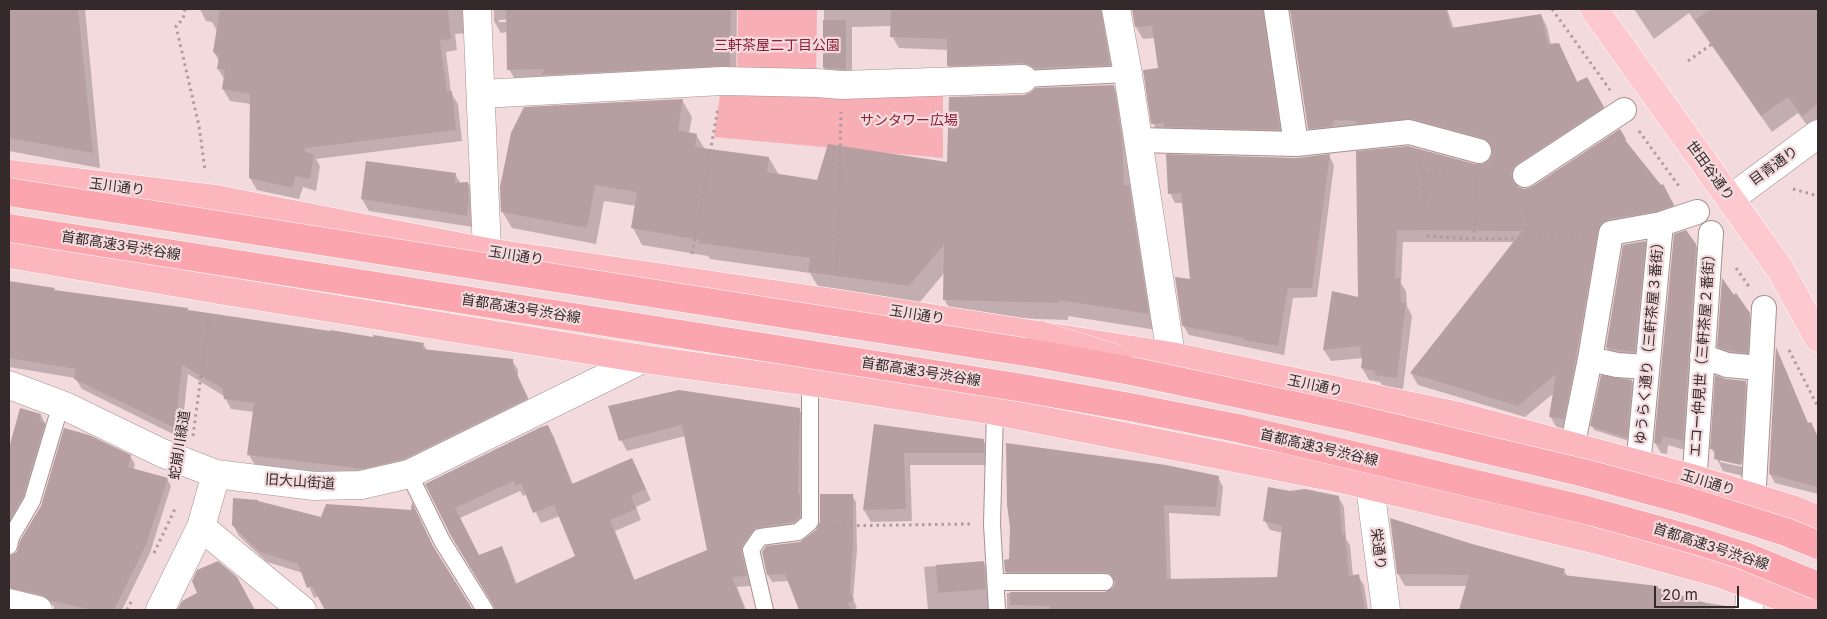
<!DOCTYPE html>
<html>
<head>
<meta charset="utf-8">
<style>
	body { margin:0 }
	#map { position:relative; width:1827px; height:619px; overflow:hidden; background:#f3dadc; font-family:Inter,sans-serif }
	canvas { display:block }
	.frame { position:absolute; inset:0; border:10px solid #342a2b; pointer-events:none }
	.scale { position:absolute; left:1654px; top:586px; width:85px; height:22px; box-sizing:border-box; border:2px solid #342a2b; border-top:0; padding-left:6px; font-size:15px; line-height:18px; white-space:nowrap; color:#342a2b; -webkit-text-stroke:4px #f3dadc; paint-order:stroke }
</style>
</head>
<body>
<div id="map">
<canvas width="1827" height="619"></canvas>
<div class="frame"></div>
<div class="scale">20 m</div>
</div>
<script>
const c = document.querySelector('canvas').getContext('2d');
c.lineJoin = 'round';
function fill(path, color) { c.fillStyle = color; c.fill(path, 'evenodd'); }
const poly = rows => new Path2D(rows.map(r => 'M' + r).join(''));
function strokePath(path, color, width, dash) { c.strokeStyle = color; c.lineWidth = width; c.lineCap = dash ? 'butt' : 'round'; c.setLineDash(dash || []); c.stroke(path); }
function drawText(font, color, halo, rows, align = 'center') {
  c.font = font + ' Inter,"Noto Sans JP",sans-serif'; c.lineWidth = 4.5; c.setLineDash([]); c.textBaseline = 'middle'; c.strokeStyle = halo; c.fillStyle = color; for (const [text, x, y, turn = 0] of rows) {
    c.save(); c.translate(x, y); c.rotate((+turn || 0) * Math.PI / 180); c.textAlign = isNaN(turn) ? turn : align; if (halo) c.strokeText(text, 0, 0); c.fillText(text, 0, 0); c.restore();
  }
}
fill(poly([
	[738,9,817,9,816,83,943,89,943,158,714,137,722,81,737,82]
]), '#f7afb5');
fill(poly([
	[9,9,85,9,100,168,9,151],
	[200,9,276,9,275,14,329,22,330,9,474,9,468,33,455,34,457,50,446,52,451,93,458,104,462,141,316,159,320,166,316,191,303,187,299,199,257,190,250,178,251,104,230,101,223,89,225,80,218,69,219,61,214,52,217,31,212,22,206,21],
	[494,9,737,9,736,77,516,81,509,69,508,32,501,33,494,21],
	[513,19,513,22,499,22,499,20],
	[824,9,1113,9,1116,76,955,77,948,66,948,50,899,48,892,36,892,26,852,27,852,81,831,79,824,68],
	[1133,9,1277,9,1286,141,1159,135,1153,123,1159,69,1155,38,1143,39,1136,27],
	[1290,9,1447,9,1454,29,1541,15,1547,27,1551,45,1558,44,1578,83,1586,79,1610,119,1519,181,1517,188,1525,190,1625,140,1632,151,1669,197,1680,217,1615,231,1570,430,1557,428,1550,416,1554,393,1525,417,1418,385,1411,373,1515,242,1403,242,1401,283,1406,291,1407,306,1412,316,1403,389,1383,387,1380,382,1369,380,1362,368,1363,358,1331,361,1324,350,1359,298,1357,153,1482,166,1490,161,1494,151,1420,130,1316,140,1309,129],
	[1634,9,1818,9,1818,128,1812,132,1798,113,1772,132,1689,13,1654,39],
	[1113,86,1123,103,1157,330,1068,316,1068,320,954,316,944,299,945,272,919,303,819,288,810,273,710,259,708,256,642,245,633,228,636,206,604,201,596,244,512,228,502,211,682,100,692,117,689,133,696,135,705,149,769,158,779,175,818,181,948,164,1024,96],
	[1329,156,1334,165,1317,297,1293,298,1284,355,1189,335,1183,325,1192,280,1183,203,1175,203,1170,193],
	[455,174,461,184,468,183,475,195,473,227,369,211,362,199],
	[1645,242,1647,246,1637,356,1609,352,1607,348,1624,246],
	[1695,244,1702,255,1688,451,1668,445,1667,454,1661,453,1655,443],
	[9,283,189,312,374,338,423,344,427,350,512,360,518,370,518,377,533,409,369,479,255,465,249,455,254,412,231,409,224,396,188,374,181,438,82,389,75,378,9,367],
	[1749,314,1756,327,1754,365,1726,359,1718,347],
	[1725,380,1745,382,1752,394,1748,477,1723,471,1712,449],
	[1720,459,1748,465,1747,468,1720,462],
	[1632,381,1634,385,1629,441,1594,430,1592,426],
	[610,406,799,409,805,420,805,528,760,539,752,586,737,587,746,610,495,610,495,605,427,484,548,426,554,437,573,485,631,459,637,470,651,500,636,507,641,520,615,531,635,581,708,550,685,436,627,451,621,440],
	[520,491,523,496,527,494,541,523,560,516,576,557,517,585,507,558,501,548,479,556,460,518],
	[41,415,50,434,9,539,9,451],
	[1808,424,1815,432,1818,438,1818,494,1775,483,1770,474],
	[875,425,983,440,991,452,990,465,910,465,912,521,871,522,864,510],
	[130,456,135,464,133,470,167,479,171,486,150,553,122,610,54,610,54,606,47,602,16,595,11,588],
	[1218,477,1223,487,1220,516,1169,513,1171,581,1278,579,1283,533,1270,530,1265,521,1338,497,1344,507,1346,539,1350,545,1353,576,1358,576,1364,585,1368,610,1007,610,1007,593,1105,593,1115,587,1115,582,1112,581,1011,581,1006,572],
	[852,495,856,502,857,550,853,599,857,608,851,610,800,610,789,581,772,582,768,575,800,543,817,531],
	[258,503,437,554,472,610,327,610,319,596,314,598,303,573,267,562,239,536,233,525],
	[1471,545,1564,571,1568,577,1659,590,1690,600,1733,607,1735,610,1460,610,1467,586,1405,586,1398,574],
	[983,562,989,572,991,610,928,610,924,567],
	[242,587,254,610,183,610,181,606]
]), '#0003');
fill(poly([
	[9,9,78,9,93,153,9,138],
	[220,9,448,9,451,39,440,40,447,92,452,91,456,130,305,148,305,152,314,154,310,179,296,176,292,188,249,178,250,94,222,89,225,70,217,69,219,56,213,52],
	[506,9,731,9,730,66,541,75,544,69,507,70],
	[891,9,1101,9,1110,65,1034,68,1030,65,1022,63,947,66,947,39,890,37],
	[1132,9,1263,9,1280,130,1164,127,1164,123,1151,124,1143,70,1158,68,1152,26,1135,27],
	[1290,9,1446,9,1451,28,1541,14,1548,44,1559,43,1577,82,1587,77,1604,107,1517,164,1513,168,1511,175,1514,183,1518,187,1525,189,1533,186,1620,129,1626,139,1625,140,1661,185,1663,184,1674,205,1658,211,1609,219,1602,223,1598,230,1576,356,1564,419,1549,417,1556,374,1518,406,1410,373,1522,231,1397,230,1395,278,1400,278,1401,302,1406,303,1397,378,1375,375,1375,371,1361,368,1362,361,1360,346,1323,350,1332,291,1358,297,1356,151,1408,146,1475,164,1482,164,1489,160,1492,154,1492,148,1489,142,1483,138,1412,119,1356,124,1356,121,1334,120,1333,126,1308,129],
	[1711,9,1818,9,1818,104,1802,116,1788,97,1761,116,1695,20],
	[823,20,846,20,846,69,823,68],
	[1114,85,1122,140,1124,185,1129,185,1149,314,1059,300,1059,303,943,300,944,245,909,286,808,272,810,258,699,243,700,240,631,228,637,192,595,185,587,228,501,212,500,187,511,133,524,107,683,99,678,130,697,134,695,147,769,157,767,172,817,180,828,144,947,162,949,97,1024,95,1031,92,1035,88],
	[1166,154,1296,158,1330,154,1312,288,1288,288,1278,346,1243,340,1244,338,1182,326,1175,277,1190,279,1181,193,1168,194],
	[366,161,456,173,454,183,468,182,469,206,468,205,467,216,361,199],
	[1686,230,1696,244,1683,441,1663,436,1661,444,1654,443,1674,234],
	[1646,241,1635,352,1606,348,1623,245],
	[1722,278,1734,295,1736,293,1750,313,1748,353,1730,351,1717,347],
	[9,281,55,288,54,290,188,308,188,310,330,331,330,330,373,337,373,335,424,343,422,349,513,359,513,366,528,398,404,459,363,469,247,455,254,403,224,399,222,388,182,365,175,428,74,379,76,369,9,358],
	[1776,347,1808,423,1811,422,1818,437,1818,487,1769,474],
	[1601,375,1632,380,1627,438,1590,426],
	[1715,375,1726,379,1746,381,1741,465,1714,459,1715,450,1710,449],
	[679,390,800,408,798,494,800,494,800,517,794,522,755,528,743,544,741,552,747,576,732,577,745,610,495,610,493,605,451,536,425,484,541,427,548,425,572,484,632,458,646,489,631,496,636,509,610,520,634,580,707,550,682,425,619,441,608,406],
	[514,481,516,486,521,483,533,513,554,505,575,556,515,584,502,546,479,555,455,508],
	[20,408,41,414,39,421,45,423,23,497,9,521,9,448],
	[874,424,984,439,984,453,904,453,906,509,863,510],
	[64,428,89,435,131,455,128,467,168,478,146,545,114,610,94,610,50,601,42,595,9,588,9,556,17,552,20,541,41,506],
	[1006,443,1166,465,1219,476,1216,507,1164,505,1167,579,1277,577,1282,526,1263,521,1268,487,1290,491,1305,489,1339,496,1342,535,1345,534,1349,576,1359,574,1365,610,1050,610,1050,606,1010,605,1010,592,1105,592,1113,587,1115,582,1110,574,1105,572,1005,572,1004,560,1009,559,1010,527,1007,505],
	[820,494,853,494,853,542,850,591,854,600,848,603,851,610,799,610,785,574,767,575,762,552,766,546,800,542,816,530,820,522],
	[233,498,258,500,258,501,321,517,326,504,411,510,412,502,433,546,473,610,325,610,312,586,307,588,298,564,260,552,232,525],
	[1390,518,1472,544,1565,569,1563,575,1658,586,1658,588,1711,605,1710,610,1459,610,1469,575,1397,574],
	[218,561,237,577,255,610,177,610,182,601,197,593,192,581,197,570],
	[984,561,986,589,938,593,936,565]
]), '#b69fa0');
const service = poly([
	[1023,79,1128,74],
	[995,411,992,524,997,610],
	[409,474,442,541,485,610],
	[9,546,11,537,32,501,61,404],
	[996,582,1105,582],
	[765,610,751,550,760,537,798,532,810,522,810,382]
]);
const pedestrian = poly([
	[1276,9,1296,144],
	[1138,140,1296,144,1409,132,1479,151],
	[1525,175,1624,110],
	[1702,356,1727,365,1760,368],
	[1590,359,1617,365,1646,367],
	[1574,438,1590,359,1611,233,1661,224,1697,212],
	[1639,456,1661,224],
	[1695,471,1711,233],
	[1754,486,1764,308]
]);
const minor = poly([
	[477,9,487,252],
	[1116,9,1128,74,1171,356],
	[482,94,722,81,816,83,842,85,1023,79],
	[1730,199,1818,134],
	[9,385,65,406,162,453,216,474,314,486,361,485,409,474,643,359],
	[1370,487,1386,610],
	[201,527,302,610],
	[9,603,38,610],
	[160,610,201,527,216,474],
	[1749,610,1751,584]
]);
const primary = poly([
	[1594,9,1780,269,1818,338]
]);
const trunk = poly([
	[9,174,215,199,487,252,835,303,1171,356,1459,416,1695,479,1792,509,1818,520],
	[9,254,213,289,643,359,824,384,995,411,1341,479,1605,542,1718,573,1816,610]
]);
strokePath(service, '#a79092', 18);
strokePath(pedestrian, '#a79092', 26);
strokePath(minor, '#a79092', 29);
strokePath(primary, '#fff', 29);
strokePath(trunk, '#fff', 29);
strokePath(poly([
	[185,9,183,19,176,26,199,126,205,170],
	[1552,9,1610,90],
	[1688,61,1712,44],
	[1639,131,1681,189],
	[1409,160,1409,164,1422,165,1423,174,1455,174],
	[1423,174,1424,207],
	[1793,189,1818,196],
	[1526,201,1528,238],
	[1427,236,1474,239,1528,238,1583,235],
	[1474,239,1477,176],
	[692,254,718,108],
	[1736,268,1750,288],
	[837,276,841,112],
	[1789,350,1818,407],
	[193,436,209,315],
	[831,526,970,524],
	[154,553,175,509],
	[127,610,132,600]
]), '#af9b9d', 3, [2.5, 4]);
strokePath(service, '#fff', 16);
strokePath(pedestrian, '#fff', 24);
strokePath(minor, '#fff', 28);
strokePath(primary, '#fdc9ce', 28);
strokePath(trunk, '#fcb7be', 28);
const trunkBridge = poly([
	[1040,335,1118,359]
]);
const motorwayBridge = poly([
	[9,192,1038,354,1131,371,1344,416,1584,473,1688,501,1786,532,1818,545],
	[9,228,1023,388,1130,407,1237,428,1590,511,1695,540,1745,556,1818,586]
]);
strokePath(trunkBridge, '#fff', 29, []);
strokePath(motorwayBridge, '#fff', 29, []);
strokePath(trunkBridge, '#fcb7be', 28);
strokePath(motorwayBridge, '#fba5ae', 28);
drawText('14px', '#8b1e37', '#f3dadc', [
	["三軒茶屋二丁目公園",777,46],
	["サンタワー広場",909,121]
]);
drawText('14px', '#342a2b', '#f3dadc', [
	["目青通り",1774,166,-36],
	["世田谷通り",1710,171,54],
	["玉川通り",117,187,7],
	["首都高速3号渋谷線",121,246,9],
	["玉川通り",516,256,9],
	["首都高速3号渋谷線",521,309,9],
	["玉川通り",917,315,9],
	["ゆうらく通り（三軒茶屋３番街）",1650,340,-85],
	["エコー仲見世（三軒茶屋２番街）",1703,352,-86],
	["首都高速3号渋谷線",921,372,9],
	["玉川通り",1315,386,12],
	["蛇崩川緑道",180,445,-81],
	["首都高速3号渋谷線",1319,448,13],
	["旧大山街道",300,482,4],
	["玉川通り",1708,483,17],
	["首都高速3号渋谷線",1711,547,18],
	["栄通り",1378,549,83]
]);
</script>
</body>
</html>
